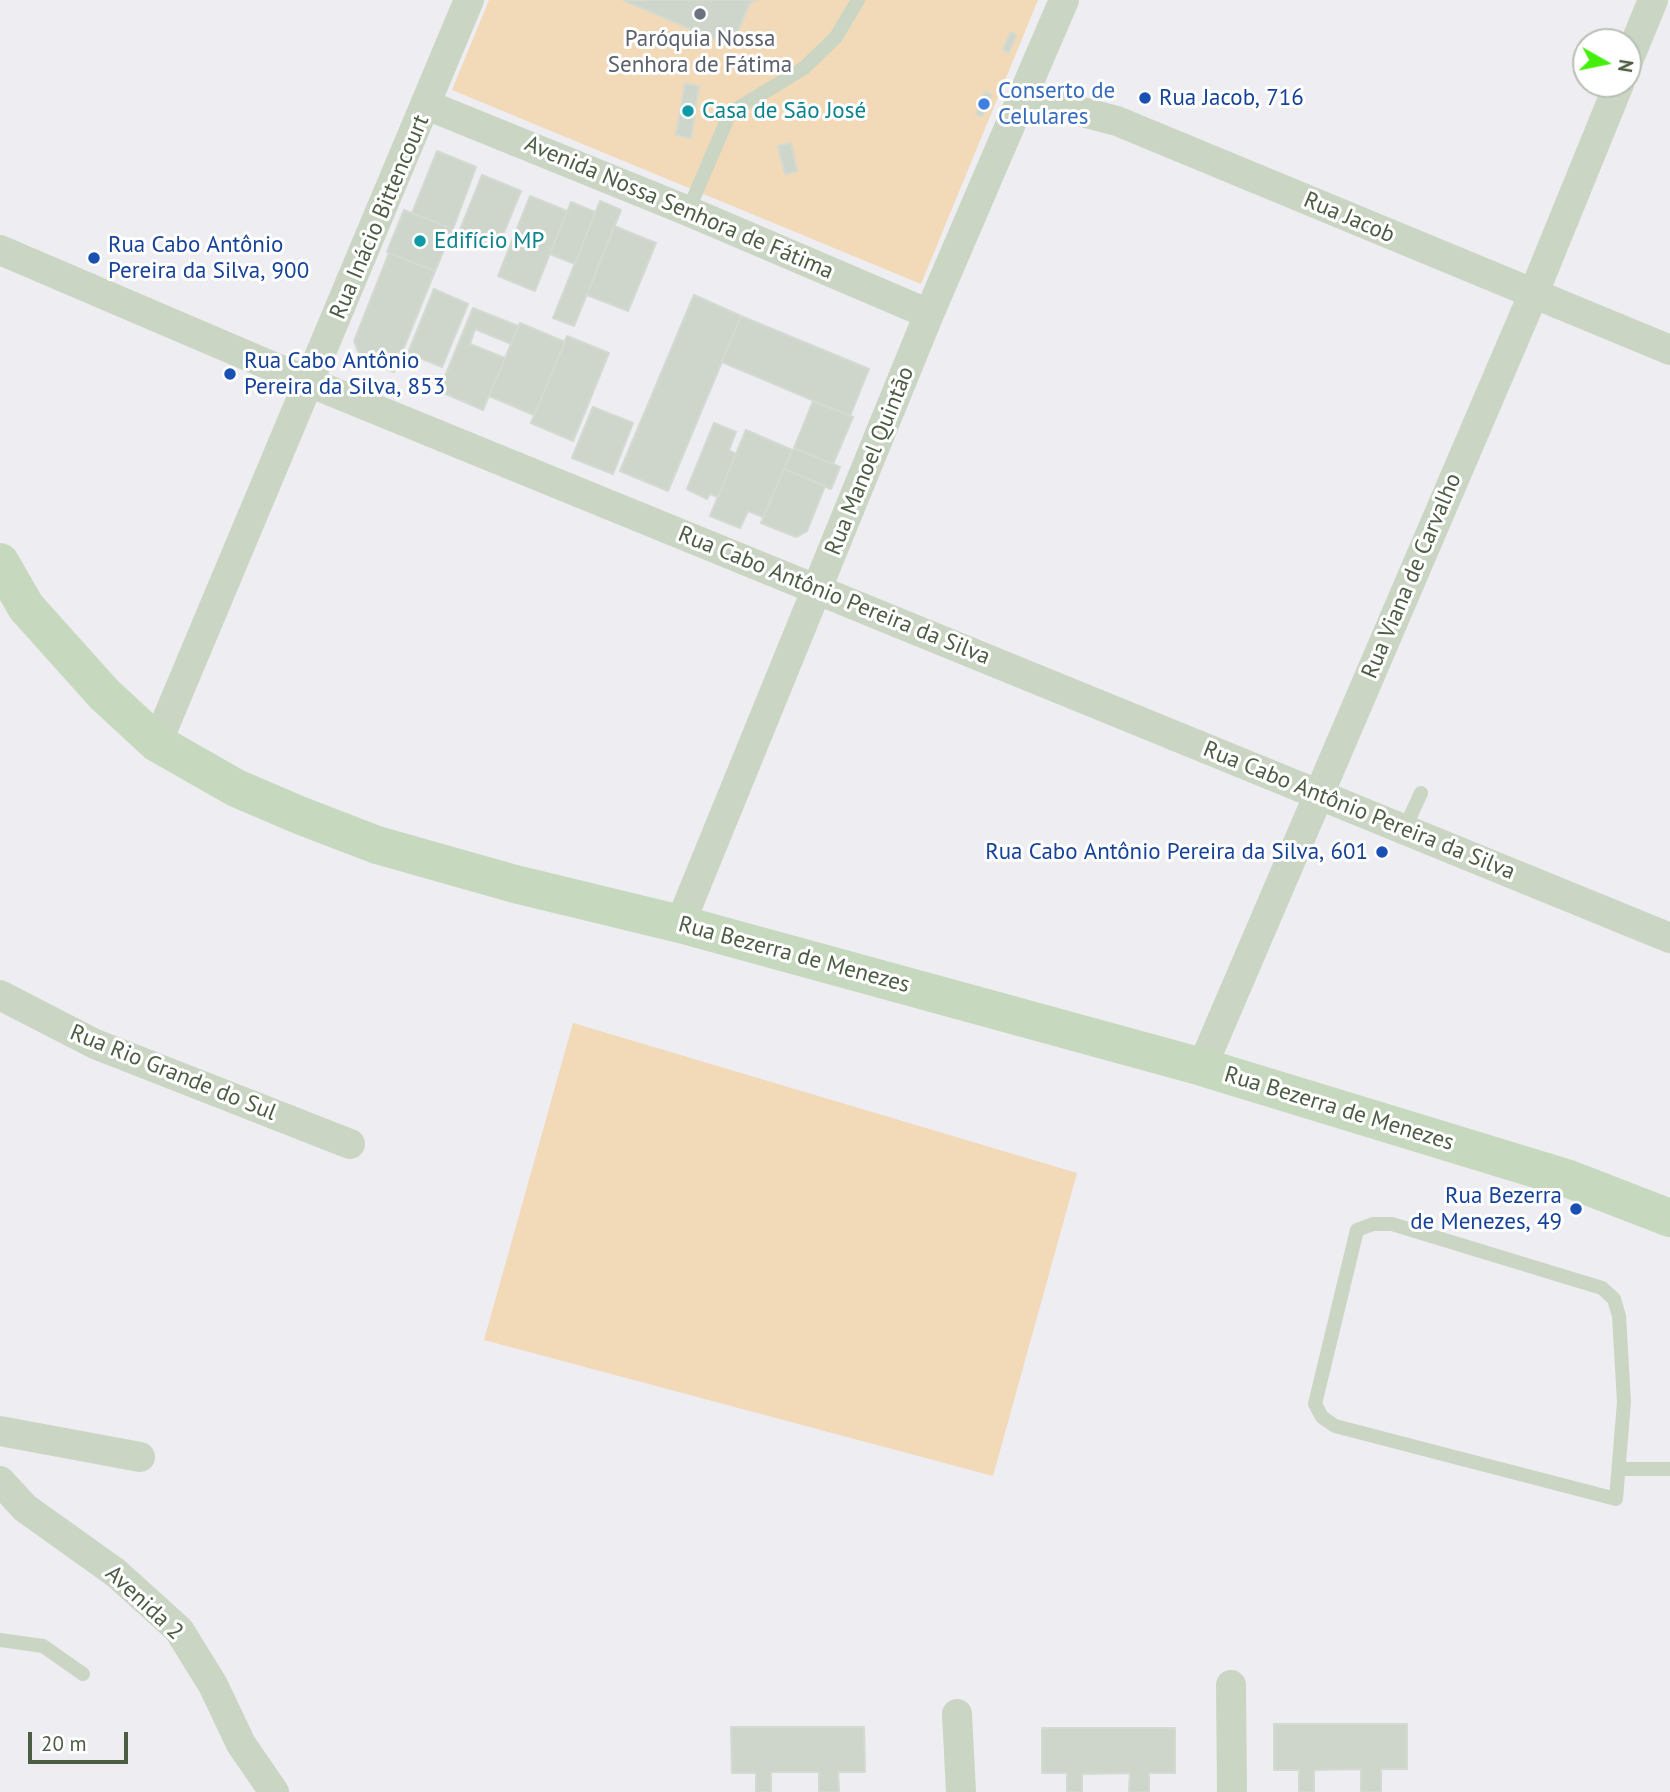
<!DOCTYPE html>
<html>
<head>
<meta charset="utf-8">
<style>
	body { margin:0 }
	#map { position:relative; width:1670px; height:1792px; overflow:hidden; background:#eeedf1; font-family:"PT Sans",sans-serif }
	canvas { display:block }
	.north { position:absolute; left:1572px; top:28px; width:70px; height:70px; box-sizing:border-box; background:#fff; border:2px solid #b8beb4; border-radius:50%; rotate:99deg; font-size:19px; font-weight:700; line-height:28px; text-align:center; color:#4d5d44 }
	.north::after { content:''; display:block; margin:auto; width:24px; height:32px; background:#45ee0b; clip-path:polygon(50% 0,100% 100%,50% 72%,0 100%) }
	.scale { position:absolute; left:28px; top:1732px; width:100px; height:32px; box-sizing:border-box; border:4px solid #4d5d44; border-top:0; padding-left:9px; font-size:21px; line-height:24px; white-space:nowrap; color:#4d5d44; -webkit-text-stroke:5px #fff; paint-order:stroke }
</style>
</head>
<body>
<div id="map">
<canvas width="1670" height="1792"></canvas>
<div class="north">N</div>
<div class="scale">20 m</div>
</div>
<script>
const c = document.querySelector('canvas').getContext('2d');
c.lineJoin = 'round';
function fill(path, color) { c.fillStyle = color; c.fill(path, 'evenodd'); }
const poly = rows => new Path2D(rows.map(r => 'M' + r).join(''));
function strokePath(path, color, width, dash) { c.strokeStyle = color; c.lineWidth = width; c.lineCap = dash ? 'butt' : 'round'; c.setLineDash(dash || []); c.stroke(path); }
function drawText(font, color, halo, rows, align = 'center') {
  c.font = font + ' "PT Sans",sans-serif'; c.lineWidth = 6; c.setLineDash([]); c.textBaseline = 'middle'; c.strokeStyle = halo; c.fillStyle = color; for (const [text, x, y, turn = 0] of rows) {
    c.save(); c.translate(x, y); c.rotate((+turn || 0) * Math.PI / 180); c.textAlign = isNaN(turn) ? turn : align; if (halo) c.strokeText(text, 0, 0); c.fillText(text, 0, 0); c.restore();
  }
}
fill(poly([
	[489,0,1038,0,921,284,452,90],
	[573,1023,1077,1173,993,1476,484,1340]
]), '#f2d9b8');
const building = poly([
	[623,0,757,0,750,3,731,46,623,0],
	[1011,32,1016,35,1009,52,1003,50,1011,32],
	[685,84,699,86,691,138,676,135,685,84],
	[985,92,991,95,982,116,976,114,985,92],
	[791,143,797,171,785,174,778,146,791,143],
	[437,151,476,167,453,229,412,213,437,151],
	[482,175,521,191,498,247,459,232,482,175],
	[530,196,567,211,535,291,498,276,530,196],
	[600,201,621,210,574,326,553,318,600,201],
	[571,202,595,212,575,264,550,254,571,202],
	[404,210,453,229,435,271,387,252,404,210],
	[614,226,656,243,628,311,587,295,614,226],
	[389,253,435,271,394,372,361,360,354,341,389,253],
	[434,289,468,304,442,367,408,353,434,289],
	[694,295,741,316,668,491,620,471,694,295],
	[473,308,518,326,511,344,475,329,470,344,505,358,483,410,439,391,473,308],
	[741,316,869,369,850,416,722,362,741,316],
	[520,323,565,342,534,415,489,396,520,323],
	[567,336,609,353,573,441,531,423,567,336],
	[813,401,853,417,833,464,794,448,813,401],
	[593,407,633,423,613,474,572,458,593,407],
	[714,423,736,432,729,450,736,454,718,497,710,494,707,499,687,489,714,423],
	[746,430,792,450,763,517,748,511,740,528,710,516,746,430],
	[794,448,840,467,831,489,784,469,794,448],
	[784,469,825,486,807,531,796,537,761,523,784,469],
	[1274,1724,1407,1724,1407,1769,1381,1769,1381,1792,1361,1792,1361,1769,1314,1770,1314,1792,1299,1792,1299,1770,1274,1770,1274,1724],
	[731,1727,864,1727,865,1772,838,1772,839,1792,819,1792,819,1772,771,1772,771,1792,756,1792,756,1773,732,1773,731,1727],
	[1042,1728,1175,1728,1175,1773,1149,1773,1149,1792,1129,1792,1130,1773,1082,1774,1082,1792,1067,1792,1067,1773,1042,1773,1042,1728]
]);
fill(building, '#ced6cc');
strokePath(building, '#d2dad1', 2);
strokePath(poly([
	[688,211,730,113,804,68,836,37,858,0],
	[1404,830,1421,793],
	[1373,1224,1392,1224,1602,1288,1614,1299,1619,1316,1624,1402,1616,1499,1335,1426,1322,1417,1315,1404,1357,1230,1373,1224],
	[1619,1469,1670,1469],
	[0,1640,43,1646,83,1674]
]), '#cad6c3', 14);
strokePath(poly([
	[1628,61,1653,0],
	[1024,97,1117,121,1670,350],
	[427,105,688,211,929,314],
	[0,250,311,383,1670,938],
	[157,743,469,0],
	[680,924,929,314,1064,0],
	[0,995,95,1044,350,1144],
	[1202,1067,1533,295,1619,84],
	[0,1431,140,1457],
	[0,1481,25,1508,116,1573,179,1630,213,1685,241,1744,274,1792],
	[1231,1685,1232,1792],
	[957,1714,961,1792]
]), '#cad6c3', 30);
strokePath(poly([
	[0,562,26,607,104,694,157,743,236,788,299,815,377,845,515,884,680,924,1202,1067,1569,1179,1670,1218]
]), '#c6d9bf', 38);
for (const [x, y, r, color] of [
	[700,14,7,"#6b7280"],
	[1145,98,7,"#1a4fb4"],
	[984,104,7,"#3f7fe0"],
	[688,111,7,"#0f9aa8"],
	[420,241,7,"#0f9aa8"],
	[94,258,7,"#1a4fb4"],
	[230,374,7,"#1a4fb4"],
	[1382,852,7,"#1a4fb4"],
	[1576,1209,7,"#1a4fb4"]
]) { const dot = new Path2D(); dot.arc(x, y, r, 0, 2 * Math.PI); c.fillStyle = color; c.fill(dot); strokePath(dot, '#fff', 2.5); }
drawText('23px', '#5b616d', '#fff', [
	["Paróquia Nossa",700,39],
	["Senhora de Fátima",700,65]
]);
drawText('23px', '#366cbe', '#fff', [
	["Conserto de",998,91],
	["Celulares",998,117]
], 'left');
drawText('23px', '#164399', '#fff', [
	["Rua Jacob, 716",1159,98],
	["Rua Cabo Antônio",108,245],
	["Pereira da Silva, 900",108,271],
	["Rua Cabo Antônio",244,361],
	["Pereira da Silva, 853",244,387],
	["Rua Cabo Antônio Pereira da Silva, 601",1368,852,"right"],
	["Rua Bezerra",1562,1196,"right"],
	["de Menezes, 49",1562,1222,"right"]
], 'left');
drawText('23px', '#0d838f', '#fff', [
	["Casa de São José",702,111],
	["Edifício MP",434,241]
], 'left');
drawText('23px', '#4d5d44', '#fff', [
	["Avenida Nossa Senhora de Fátima",679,208,23],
	["Rua Inácio Bittencourt",380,217,-67],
	["Rua Jacob",1349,218,23],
	["Rua Manoel Quintão",870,461,-68],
	["Rua Viana de Carvalho",1412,576,-67],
	["Rua Cabo Antônio Pereira da Silva",834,596,22],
	["Rua Cabo Antônio Pereira da Silva",1359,811,22],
	["Rua Bezerra de Menezes",794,955,15],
	["Rua Rio Grande do Sul",173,1073,22],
	["Rua Bezerra de Menezes",1339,1109,17],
	["Avenida 2",144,1603,43]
]);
</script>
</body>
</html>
